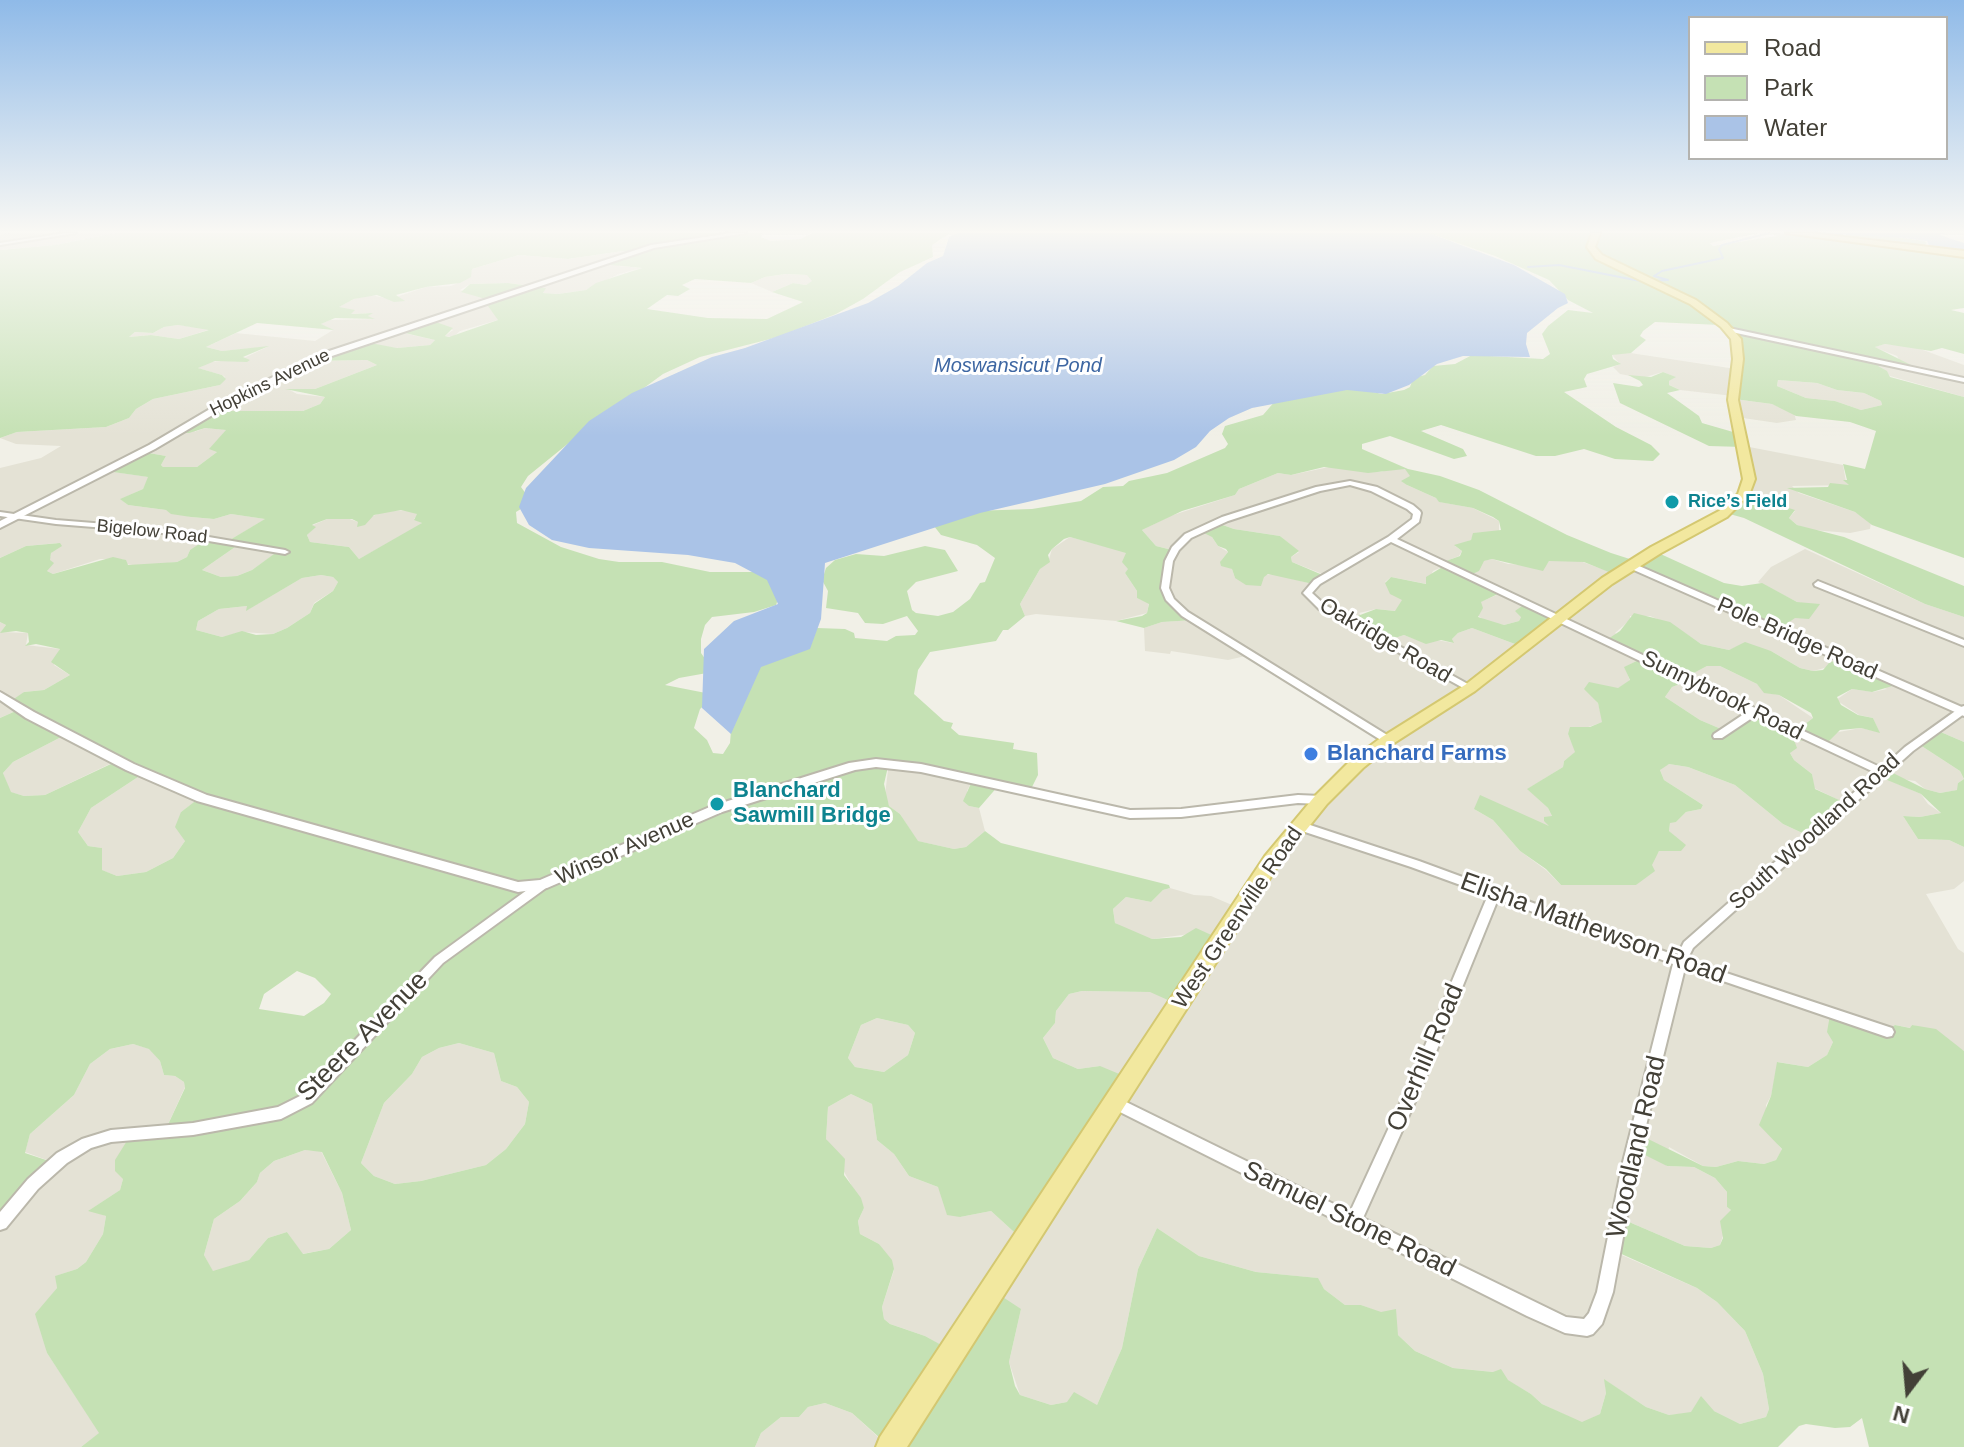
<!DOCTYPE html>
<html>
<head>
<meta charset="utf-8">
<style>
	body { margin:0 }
	#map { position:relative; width:1964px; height:1447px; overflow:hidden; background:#f1f0e7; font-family:Helvetica,sans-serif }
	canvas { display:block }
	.legend { position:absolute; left:1688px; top:16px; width:260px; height:144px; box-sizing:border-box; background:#fff; border:2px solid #b4b3af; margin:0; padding:10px 14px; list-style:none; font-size:24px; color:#434037 }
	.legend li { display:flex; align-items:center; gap:16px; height:40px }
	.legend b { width:40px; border:2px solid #b4b3af }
	.north { position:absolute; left:1868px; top:1351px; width:80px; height:80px; -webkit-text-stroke:6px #fff; paint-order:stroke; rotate:196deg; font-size:22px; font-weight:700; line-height:32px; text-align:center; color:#434037 }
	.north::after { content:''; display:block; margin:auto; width:28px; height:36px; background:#434037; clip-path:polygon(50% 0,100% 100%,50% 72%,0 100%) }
</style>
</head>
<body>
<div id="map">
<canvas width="1964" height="1447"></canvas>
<ul class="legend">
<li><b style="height:10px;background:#f2e89f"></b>Road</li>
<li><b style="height:22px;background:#c5e1b4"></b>Park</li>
<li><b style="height:22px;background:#aac3e7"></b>Water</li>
</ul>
<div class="north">N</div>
</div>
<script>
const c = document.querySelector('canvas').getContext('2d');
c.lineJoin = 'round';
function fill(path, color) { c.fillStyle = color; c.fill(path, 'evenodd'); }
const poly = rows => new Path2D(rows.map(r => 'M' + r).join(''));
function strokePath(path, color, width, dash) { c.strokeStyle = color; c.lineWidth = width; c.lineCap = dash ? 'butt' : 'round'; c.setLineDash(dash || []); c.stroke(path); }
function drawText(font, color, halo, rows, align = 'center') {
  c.font = font + ' Helvetica,sans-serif'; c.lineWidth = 6; c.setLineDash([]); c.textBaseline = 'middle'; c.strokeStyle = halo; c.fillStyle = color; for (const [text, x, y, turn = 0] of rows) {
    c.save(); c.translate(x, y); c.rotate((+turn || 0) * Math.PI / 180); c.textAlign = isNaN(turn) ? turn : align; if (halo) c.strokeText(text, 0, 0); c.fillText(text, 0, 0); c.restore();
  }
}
fill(poly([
	[9,233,116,233,55,245,0,250,0,235],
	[623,251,633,253,619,266,642,268,619,274,586,290,558,294,543,293,545,288,508,283,470,284,460,290,494,301,498,320,460,331,453,337,445,336,453,330,438,324,399,332,435,340,430,345,397,348,370,345,313,361,367,360,377,365,315,389,288,389,297,394,325,397,320,404,303,411,226,411,194,432,205,428,227,430,210,449,218,450,217,452,197,467,163,467,161,465,166,456,143,452,107,471,149,477,143,489,121,499,128,505,166,510,191,517,214,519,231,514,266,519,228,541,190,550,187,557,177,562,140,566,125,564,123,559,100,559,53,574,47,571,51,553,58,543,26,546,0,558,0,468,41,458,61,446,16,444,0,438,17,432,106,427,129,418,136,409,153,399,220,385,225,377,222,375,197,368,210,362,242,359,267,347,222,351,206,347,236,333,315,341,333,330,320,324,330,320,374,319,368,317,369,313,350,314,338,307,354,299,371,295,390,299,426,287,451,286,470,277,472,269,519,255,568,259],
	[786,274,808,275,813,281,806,285,793,283,772,292,751,283,765,277],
	[178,325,211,329,179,339,151,335,129,337,135,332,153,333,164,327],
	[1885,344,1915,347,1964,365,1964,397,1890,376,1877,366,1899,360,1897,356,1874,347],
	[1624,352,1736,369,1733,396,1680,390,1669,385,1669,381,1675,377,1663,372,1642,378,1620,374,1613,367,1620,364,1612,355],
	[1778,380,1817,383,1837,390,1864,393,1881,401,1882,405,1861,410,1835,401,1806,398,1777,386],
	[1734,399,1772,404,1794,413,1796,420,1777,423,1736,417],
	[1744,446,1843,465,1846,482,1850,485,1792,486,1799,493,1855,512,1871,522,1870,529,1850,533,1812,530,1797,525,1789,518,1795,511,1744,494],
	[1329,467,1381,472,1394,468,1406,469,1411,476,1407,485,1436,498,1440,502,1473,508,1499,521,1499,532,1474,533,1471,540,1455,546,1462,551,1459,556,1441,563,1444,566,1433,571,1427,584,1391,577,1385,582,1403,600,1396,611,1376,609,1359,613,1383,642,1404,635,1426,643,1437,640,1453,643,1452,639,1458,633,1472,628,1523,647,1521,617,1519,621,1504,625,1487,622,1477,615,1480,602,1499,594,1468,577,1483,561,1492,559,1508,564,1545,566,1549,561,1580,561,1616,574,1629,566,1795,618,1800,618,1810,605,1797,602,1758,582,1771,567,1805,549,1925,604,1964,617,1964,742,1936,730,1917,743,1960,771,1964,779,1958,783,1958,790,1940,793,1925,789,1915,781,1880,776,1921,794,1928,804,1941,813,1920,817,1903,816,1918,839,1949,840,1964,847,1964,881,1954,889,1926,894,1958,949,1964,953,1964,1051,1929,1030,1912,1025,1911,1028,1895,1025,1883,1032,1833,1042,1827,1055,1808,1067,1778,1062,1771,1096,1766,1105,1766,1128,1782,1150,1776,1160,1764,1164,1738,1161,1716,1167,1703,1166,1669,1147,1666,1166,1694,1167,1715,1178,1727,1192,1727,1207,1731,1210,1720,1245,1711,1248,1685,1246,1622,1219,1617,1253,1697,1288,1717,1302,1745,1331,1763,1374,1769,1409,1766,1417,1740,1424,1714,1411,1669,1415,1646,1407,1605,1380,1606,1393,1600,1414,1582,1423,1542,1404,1531,1394,1493,1372,1453,1368,1415,1351,1398,1335,1396,1327,1381,1313,1361,1305,1345,1305,1324,1289,1317,1278,1256,1272,1199,1256,1157,1228,1138,1269,1122,1348,1097,1405,1067,1402,1051,1405,1020,1395,1009,1362,1021,1309,952,1352,925,1336,890,1324,884,1319,882,1307,894,1270,879,1244,860,1234,858,1221,864,1208,826,1139,828,1107,851,1094,872,1104,877,1140,894,1154,909,1176,938,1187,960,1217,991,1211,1014,1232,1100,1066,1078,1069,1053,1058,1043,1038,1055,1023,1056,1011,1069,994,1082,991,1150,992,1190,934,1152,939,1139,936,1115,923,1113,909,1126,897,1151,902,1163,890,1170,888,1194,895,1211,896,1239,908,1273,860,1387,741,1250,655,1228,660,1171,651,1170,654,1145,651,1144,628,1162,622,1192,620,1165,588,1172,550,1156,546,1142,530,1170,516,1235,495,1239,489,1278,473,1291,475],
	[1217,523,1234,529,1280,536,1299,552,1291,557,1292,562,1325,575,1313,584,1273,574,1235,578,1232,569,1221,561,1228,552,1218,546,1212,537],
	[1630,616,1650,616,1674,626,1701,644,1729,650,1737,647,1771,651,1800,668,1813,671,1828,667,1887,689,1873,692,1852,689,1836,700,1859,715,1873,718,1879,732,1861,728,1794,740,1790,753,1794,760,1812,774,1814,788,1847,804,1811,837,1783,824,1735,785,1688,767,1669,764,1662,766,1660,770,1664,780,1703,805,1701,809,1686,812,1676,822,1670,822,1669,831,1673,835,1666,849,1659,851,1636,885,1561,885,1546,870,1520,851,1493,820,1474,809,1549,826,1552,816,1548,808,1528,789,1563,767,1564,761,1576,752,1568,734,1603,722,1598,703,1590,693,1605,688,1617,689,1630,681,1625,667,1645,657,1615,633,1630,620],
	[410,510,418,514,414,519,422,523,418,527,359,559,349,547,310,542,307,535,315,527,311,526,327,519,347,518,358,522,385,511],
	[1070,537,1126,552,1129,569,1125,573,1137,591,1137,598,1149,603,1147,613,1116,621,1036,614,1025,616,1020,604,1040,569,1049,559,1052,549],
	[238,545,275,554,252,570,237,576,221,577,202,570],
	[321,575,333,577,338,582,333,591,314,603,310,613,287,628,273,634,242,632,222,637,196,630,198,621,219,609,247,606,247,610,302,578],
	[0,622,6,625,1,632,28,633,26,645,60,649,54,665,70,675,44,690,24,692,18,710,0,718],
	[1707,666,1720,666,1757,684,1765,692,1779,695,1813,718,1797,730,1756,713,1730,733,1700,720,1665,697,1672,687,1690,680,1687,676],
	[65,735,116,761,45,795,24,796,10,792,3,773,13,762],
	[895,761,973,779,967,791,969,806,979,808,985,831,966,847,954,849,917,841,900,814,889,806,885,795,889,762],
	[141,775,199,799,181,812,185,841,173,858,146,872,117,876,101,870,102,848,88,846,78,832,91,808],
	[877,1018,908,1025,915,1033,908,1055,884,1072,855,1067,848,1058,861,1025],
	[459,1043,494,1053,501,1081,517,1087,529,1102,525,1124,506,1149,486,1165,421,1181,395,1184,374,1176,361,1163,384,1103,412,1074,422,1057,439,1048],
	[133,1044,150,1049,160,1061,164,1075,175,1076,184,1082,185,1087,165,1131,123,1179,120,1190,90,1210,106,1216,103,1234,86,1262,77,1269,56,1276,57,1288,41,1310,47,1353,100,1433,81,1447,0,1447,0,1223,55,1163,25,1152,30,1134,74,1095,90,1064,110,1049],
	[305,1150,321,1151,342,1193,351,1230,329,1249,302,1254,287,1232,268,1238,249,1260,213,1272,204,1255,214,1219,240,1201,257,1182,260,1173,274,1161],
	[825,1403,852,1413,889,1447,755,1447,761,1433,781,1417,799,1417,808,1407]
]), '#e4e2d5');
fill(poly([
	[116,233,762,233,761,237,771,241,801,239,812,233,950,233,932,245,933,257,900,272,863,299,836,314,778,337,700,357,663,374,570,442,528,476,521,487,532,502,516,512,517,523,561,547,599,559,619,562,662,562,710,572,765,572,778,599,776,605,754,612,712,617,705,625,701,639,701,653,708,663,707,673,679,678,665,685,716,695,700,709,694,728,707,740,713,753,723,754,730,743,731,731,745,679,788,643,817,628,845,629,854,633,855,638,887,641,896,636,915,635,918,631,907,616,883,624,865,623,858,613,826,608,828,591,822,580,826,568,835,560,856,554,884,556,925,546,945,550,958,571,916,582,907,591,912,610,916,613,938,616,953,612,970,599,980,583,985,582,995,558,977,545,941,535,934,526,972,511,1032,509,1081,501,1103,487,1123,486,1129,481,1167,473,1225,448,1228,444,1222,434,1225,426,1263,415,1276,400,1312,391,1360,389,1382,394,1404,390,1410,387,1413,378,1425,375,1433,366,1455,364,1472,355,1543,359,1550,354,1542,334,1548,326,1568,310,1593,313,1568,300,1549,280,1495,256,1429,233,1759,233,1710,243,1713,246,1777,236,1770,233,1884,235,1924,241,1927,243,1924,246,1964,252,1964,308,1951,310,1964,313,1964,354,1942,348,1931,351,1885,344,1875,347,1915,367,1910,370,1885,364,1878,366,1887,371,1890,377,1964,397,1964,558,1872,525,1855,512,1787,488,1828,487,1830,483,1849,485,1843,480,1847,480,1843,464,1865,469,1876,431,1850,422,1796,416,1772,404,1734,399,1736,370,1730,330,1719,325,1655,322,1643,331,1640,336,1646,340,1631,353,1612,355,1613,359,1621,364,1587,374,1584,379,1587,387,1564,392,1616,427,1651,445,1660,454,1653,461,1615,459,1584,449,1555,456,1536,456,1441,425,1421,431,1463,449,1467,456,1454,459,1390,436,1362,444,1362,449,1408,469,1440,476,1479,490,1567,535,1611,553,1636,561,1654,551,1724,583,1742,586,1762,583,1797,602,1820,604,1809,619,1795,618,1779,629,1632,566,1616,575,1584,562,1549,561,1543,571,1492,559,1484,561,1479,571,1468,576,1500,593,1481,602,1483,608,1478,617,1504,625,1519,621,1521,617,1515,611,1525,604,1554,616,1523,647,1472,628,1458,633,1452,639,1454,643,1441,640,1426,644,1404,635,1383,642,1347,620,1376,609,1395,611,1402,600,1390,594,1385,583,1391,577,1426,584,1426,577,1444,566,1440,563,1460,556,1462,551,1454,545,1471,540,1473,533,1501,530,1499,521,1493,517,1473,508,1439,502,1436,498,1407,485,1401,481,1410,476,1405,469,1368,473,1324,467,1291,475,1278,473,1239,489,1235,495,1182,511,1142,530,1156,546,1172,550,1169,561,1168,599,1194,620,1162,622,1144,628,1116,621,1142,616,1147,613,1149,604,1137,598,1137,591,1125,573,1128,569,1122,562,1126,553,1070,537,1064,539,1052,549,1048,555,1050,562,1040,569,1020,604,1025,616,1008,630,1003,630,996,641,930,652,918,670,914,694,944,721,953,723,951,728,959,735,1014,743,1013,749,1037,753,1038,775,1030,791,999,785,979,808,969,806,963,801,973,779,895,761,889,762,884,784,889,806,900,814,918,841,954,849,966,847,985,831,1001,843,1169,885,1170,888,1163,890,1151,902,1126,897,1113,909,1115,923,1152,939,1181,937,1196,928,1218,938,1179,1005,1150,992,1082,991,1069,994,1056,1011,1055,1023,1043,1038,1053,1058,1078,1069,1100,1066,1129,1078,1028,1236,1014,1232,991,1211,960,1217,947,1215,938,1187,909,1176,894,1154,877,1140,872,1104,851,1094,828,1107,826,1139,845,1159,844,1175,861,1198,864,1208,858,1221,860,1234,879,1244,892,1260,894,1269,882,1307,884,1319,890,1324,925,1336,952,1351,992,1290,1021,1309,1009,1362,1015,1386,1020,1395,1051,1405,1067,1402,1074,1392,1097,1405,1122,1348,1138,1269,1157,1228,1199,1256,1256,1272,1318,1278,1324,1289,1345,1305,1361,1305,1381,1312,1396,1309,1398,1335,1415,1351,1453,1368,1493,1372,1501,1369,1508,1380,1531,1394,1542,1404,1582,1422,1600,1414,1606,1393,1604,1379,1646,1407,1669,1415,1691,1412,1701,1396,1714,1411,1740,1424,1766,1417,1769,1409,1763,1374,1745,1331,1717,1302,1697,1288,1617,1252,1622,1219,1685,1246,1711,1248,1720,1245,1723,1238,1720,1221,1731,1210,1727,1207,1727,1192,1715,1178,1694,1167,1667,1166,1635,1150,1640,1135,1703,1166,1716,1167,1738,1161,1764,1164,1776,1160,1782,1149,1759,1125,1771,1096,1777,1062,1808,1067,1827,1055,1833,1042,1827,1032,1830,1015,1883,1032,1895,1025,1910,1028,1912,1025,1936,1029,1964,1051,1964,1447,1869,1447,1862,1418,1850,1427,1835,1428,1806,1424,1799,1426,1778,1447,890,1447,852,1413,825,1403,808,1407,799,1417,781,1417,761,1433,755,1447,81,1447,99,1433,47,1353,35,1314,57,1288,55,1276,77,1269,86,1262,103,1234,106,1216,88,1211,120,1190,123,1179,115,1171,115,1160,130,1136,165,1131,185,1088,184,1082,175,1076,164,1075,160,1061,149,1049,133,1044,110,1049,90,1064,74,1095,30,1134,25,1153,55,1163,0,1223,0,718,18,710,8,703,24,692,44,690,70,675,51,662,60,649,36,644,25,646,29,642,28,633,16,631,0,633,6,625,0,622,0,558,26,546,60,543,62,546,51,553,50,560,54,563,47,571,53,574,113,557,126,560,128,565,177,562,187,557,190,550,207,539,228,541,265,519,231,514,214,519,191,517,171,514,166,510,128,505,120,499,143,489,148,477,106,471,143,452,166,456,161,465,163,467,197,467,217,452,209,449,226,430,205,428,189,433,176,433,213,411,303,411,320,404,325,397,285,389,315,389,377,365,367,360,310,361,365,342,397,348,430,345,435,340,396,331,430,320,453,328,445,336,449,337,498,320,488,306,493,301,461,292,470,284,508,283,546,288,543,293,558,294,586,290,596,283,642,268,601,264,631,253,623,251,568,259,519,255,472,269,471,277,460,283,426,287,396,295,405,301,394,302,377,295,354,299,339,307,355,310,351,314,373,313,368,316,375,319,335,318,321,324,334,330,257,323,206,347,222,351,269,346,243,357,250,360,247,362,215,361,198,368,222,375,226,379,220,385,153,399,136,409,129,418,106,427,17,432,0,438,0,250,55,245],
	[786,274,807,275,812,281,806,285,793,283,772,292,803,302,767,319,708,318,647,309,667,295,678,296,690,289,682,285,695,279,751,283,765,277],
	[178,325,209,330,179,339,151,335,129,337,135,332,153,333,164,327],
	[1778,380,1817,383,1837,390,1864,393,1881,401,1882,405,1861,410,1835,401,1806,398,1777,386],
	[401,510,417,514,414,520,422,523,359,559,349,547,310,542,307,535,316,527,312,525,314,524,327,519,352,519,358,522,357,527,365,525,374,515],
	[238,545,274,554,252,570,237,576,221,577,202,570],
	[321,575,333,577,338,582,333,591,314,604,310,613,287,628,273,634,256,635,242,631,222,637,196,630,198,621,219,609,247,606,246,611,302,578],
	[65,735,113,763,45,795,24,796,11,792,3,773,13,762],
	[141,775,198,799,181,812,175,827,185,841,173,858,146,872,117,876,102,870,102,848,88,846,78,832,91,808],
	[297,971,315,978,331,994,324,1003,304,1016,259,1009,264,994],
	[877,1018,908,1025,915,1033,908,1055,884,1072,855,1067,848,1058,861,1025],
	[459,1043,494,1053,501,1081,517,1087,529,1102,525,1124,506,1149,486,1165,421,1181,395,1184,374,1176,361,1163,384,1103,412,1074,422,1057,439,1048],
	[305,1150,322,1152,342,1193,351,1230,329,1249,303,1254,287,1232,268,1238,249,1260,213,1271,204,1255,214,1219,240,1201,257,1182,260,1173,274,1161],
	[1663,372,1676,377,1669,381,1669,385,1680,390,1667,393,1699,416,1702,423,1740,434,1743,447,1709,446,1620,403,1613,383,1639,387,1643,385,1640,381,1628,375,1651,377],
	[1744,494,1795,510,1789,518,1797,525,1844,537,1964,586,1964,617,1925,604,1744,518,1726,513],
	[1217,523,1234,529,1280,536,1299,551,1291,557,1292,562,1325,576,1313,584,1268,574,1264,577,1261,586,1246,585,1235,578,1232,569,1221,566,1220,562,1228,552,1226,549,1218,546,1212,537,1200,531],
	[1634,613,1670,622,1701,644,1729,650,1745,642,1771,651,1800,668,1813,671,1823,670,1829,663,1843,657,1899,684,1872,692,1852,689,1837,697,1841,705,1858,715,1873,718,1880,733,1861,728,1840,730,1828,742,1794,740,1797,748,1790,753,1794,760,1812,774,1815,789,1848,804,1811,837,1783,824,1735,785,1688,767,1669,764,1660,770,1664,780,1703,805,1701,809,1686,812,1676,822,1670,823,1669,831,1686,845,1681,851,1659,851,1652,865,1655,871,1636,885,1561,885,1546,869,1520,851,1493,820,1474,809,1480,795,1549,826,1544,821,1544,817,1552,816,1548,808,1527,789,1563,767,1564,761,1575,752,1568,734,1570,727,1590,727,1602,722,1598,703,1584,689,1589,682,1618,688,1630,680,1624,667,1645,657,1608,639,1620,631],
	[1707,666,1720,666,1757,684,1764,693,1779,695,1811,713,1813,718,1797,730,1756,713,1728,732,1700,720,1665,697,1672,687,1691,680,1688,676],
	[1936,730,1964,742,1964,779,1960,771,1917,743],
	[1889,771,1925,789,1940,793,1957,790,1958,783,1964,779,1964,847,1949,840,1918,839,1903,816,1920,817,1941,813,1921,794,1880,777]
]), '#c5e1b4');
fill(poly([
	[957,233,1429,233,1514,265,1565,294,1568,303,1558,308,1527,333,1526,344,1530,357,1463,356,1437,364,1409,385,1386,394,1347,390,1252,408,1229,418,1210,431,1196,447,1174,460,1105,484,980,513,825,563,821,619,810,649,761,667,731,734,702,708,704,649,734,621,778,604,767,580,735,563,688,555,589,548,552,540,529,525,519,507,526,488,589,421,632,393,712,357,745,348,868,303,898,286,927,263,943,256,949,237],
	[1817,233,1945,233,1940,235,1964,243,1964,250,1929,246,1927,241,1904,238]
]), '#aac3e7');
strokePath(poly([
	[1528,267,1559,265,1645,282],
	[1653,281,1668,280,1654,276,1662,271,1723,258,1719,249,1722,245,1769,233]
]), '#aac3e7', 2);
const minor = poly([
	[65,233,76,233,0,245,0,243,65,233],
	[1729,328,1964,378,1964,382,1727,331,1726,330,1729,328],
	[1350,481,1377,487,1413,505,1420,511,1421,513,1419,522,1397,539,1882,768,1905,747,1961,707,1964,706,1964,714,1913,751,1693,948,1687,960,1892,1028,1894,1032,1892,1036,1887,1037,1685,968,1636,1166,1613,1292,1602,1324,1593,1334,1587,1336,1565,1333,1527,1316,1110,1107,1108,1103,1110,1099,1115,1097,1120,1099,1350,1212,1409,1084,1488,895,1411,867,1296,829,1294,826,1296,823,1304,823,1419,861,1677,956,1684,942,1876,773,1755,716,1722,738,1714,738,1713,736,1714,734,1747,712,1391,542,1320,584,1312,593,1325,605,1475,688,1473,690,1467,690,1319,609,1303,593,1314,580,1388,537,1412,519,1413,514,1407,509,1371,491,1350,485,1320,491,1228,521,1191,538,1179,550,1173,561,1169,588,1174,599,1188,612,1392,738,1393,740,1392,742,1384,742,1182,616,1166,600,1161,588,1165,561,1172,547,1185,534,1222,517,1316,487,1350,481],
	[1498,899,1673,964,1622,1166,1597,1292,1589,1313,1584,1319,1566,1317,1363,1218,1423,1084,1498,899],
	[0,512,56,520,156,528,285,550,289,552,285,554,156,532,56,524,0,516,0,512],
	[1818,581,1964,640,1964,646,1815,586,1814,584,1818,581],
	[542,881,546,882,548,885,546,888,443,963,312,1103,281,1119,193,1135,111,1142,91,1148,67,1163,38,1189,6,1228,0,1230,0,1212,28,1179,57,1153,82,1139,111,1130,193,1123,278,1107,302,1095,435,957,538,882,542,881]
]);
const tertiary = poly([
	[732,233,746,233,654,248,323,359,221,410,155,449,0,528,0,521,149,445,215,406,317,355,651,245,732,233],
	[1630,562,1964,708,1964,716,1627,567,1625,565,1630,562],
	[0,692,34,712,134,764,207,795,518,882,540,880,712,806,849,763,876,759,921,764,1130,810,1181,809,1298,795,1321,796,1328,800,1321,804,1298,803,1181,817,1130,818,921,772,876,767,855,770,722,812,547,888,518,892,197,801,126,770,26,718,0,700,0,692]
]);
const primary = poly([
	[1592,233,1600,233,1595,247,1602,255,1696,300,1727,323,1741,339,1743,359,1738,400,1755,479,1749,495,1727,517,1661,553,1612,584,1475,691,1394,743,1363,768,1327,804,1279,864,907,1447,876,1447,880,1437,1265,856,1315,796,1351,760,1382,737,1465,685,1602,578,1651,547,1719,511,1738,494,1743,479,1728,400,1733,359,1731,339,1721,327,1690,304,1596,259,1587,247,1592,233]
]);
const trunk = poly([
	[1786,233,1810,233,1964,251,1964,257,1786,233]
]);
strokePath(minor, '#bbb8ab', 4);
strokePath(tertiary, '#bbb8ab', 4);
strokePath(primary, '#d4c871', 4);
strokePath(trunk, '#cab048', 4);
fill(minor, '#fff');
fill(tertiary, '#fff');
fill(primary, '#f2e89f');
fill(trunk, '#efe08b');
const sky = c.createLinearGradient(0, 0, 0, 436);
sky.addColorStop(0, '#8fbae8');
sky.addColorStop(0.53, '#f9f8f4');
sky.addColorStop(1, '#f9f8f400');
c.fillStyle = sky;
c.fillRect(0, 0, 1964, 436);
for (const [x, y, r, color] of [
	[1672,502,8,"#0f9aa8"],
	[1311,754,8,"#3f7fe0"],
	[717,804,8,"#0f9aa8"]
]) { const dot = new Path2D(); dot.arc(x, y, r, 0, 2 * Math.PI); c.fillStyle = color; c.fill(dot); strokePath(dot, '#fff', 3); }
drawText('18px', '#434037', '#fff', [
	["Hopkins Avenue",270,383,-26],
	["Bigelow Road",152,532,6]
]);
drawText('bold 18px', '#0d838f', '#fff', [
	["Rice’s Field",1688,502]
], 'left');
drawText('italic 20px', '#3d66a2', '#fff', [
	["Moswansicut Pond",1018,366]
]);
drawText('22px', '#434037', '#fff', [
	["Pole Bridge Road",1797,639,24],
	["Oakridge Road",1385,641,30],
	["Sunnybrook Road",1722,696,26],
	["South Woodland Road",1815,832,-42],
	["Winsor Avenue",625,849,-24],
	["West Greenville Road",1238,918,-56]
]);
drawText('bold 22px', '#366cbe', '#fff', [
	["Blanchard Farms",1327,754]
], 'left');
drawText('bold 22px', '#0d838f', '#fff', [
	["Blanchard",733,791],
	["Sawmill Bridge",733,816]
], 'left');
drawText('26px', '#434037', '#fff', [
	["Elisha Mathewson Road",1593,929,20],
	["Steere Avenue",363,1037,-45],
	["Overhill Road",1426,1058,-67],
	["Woodland Road",1637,1147,-77],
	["Samuel Stone Road",1349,1220,26]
]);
</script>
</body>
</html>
